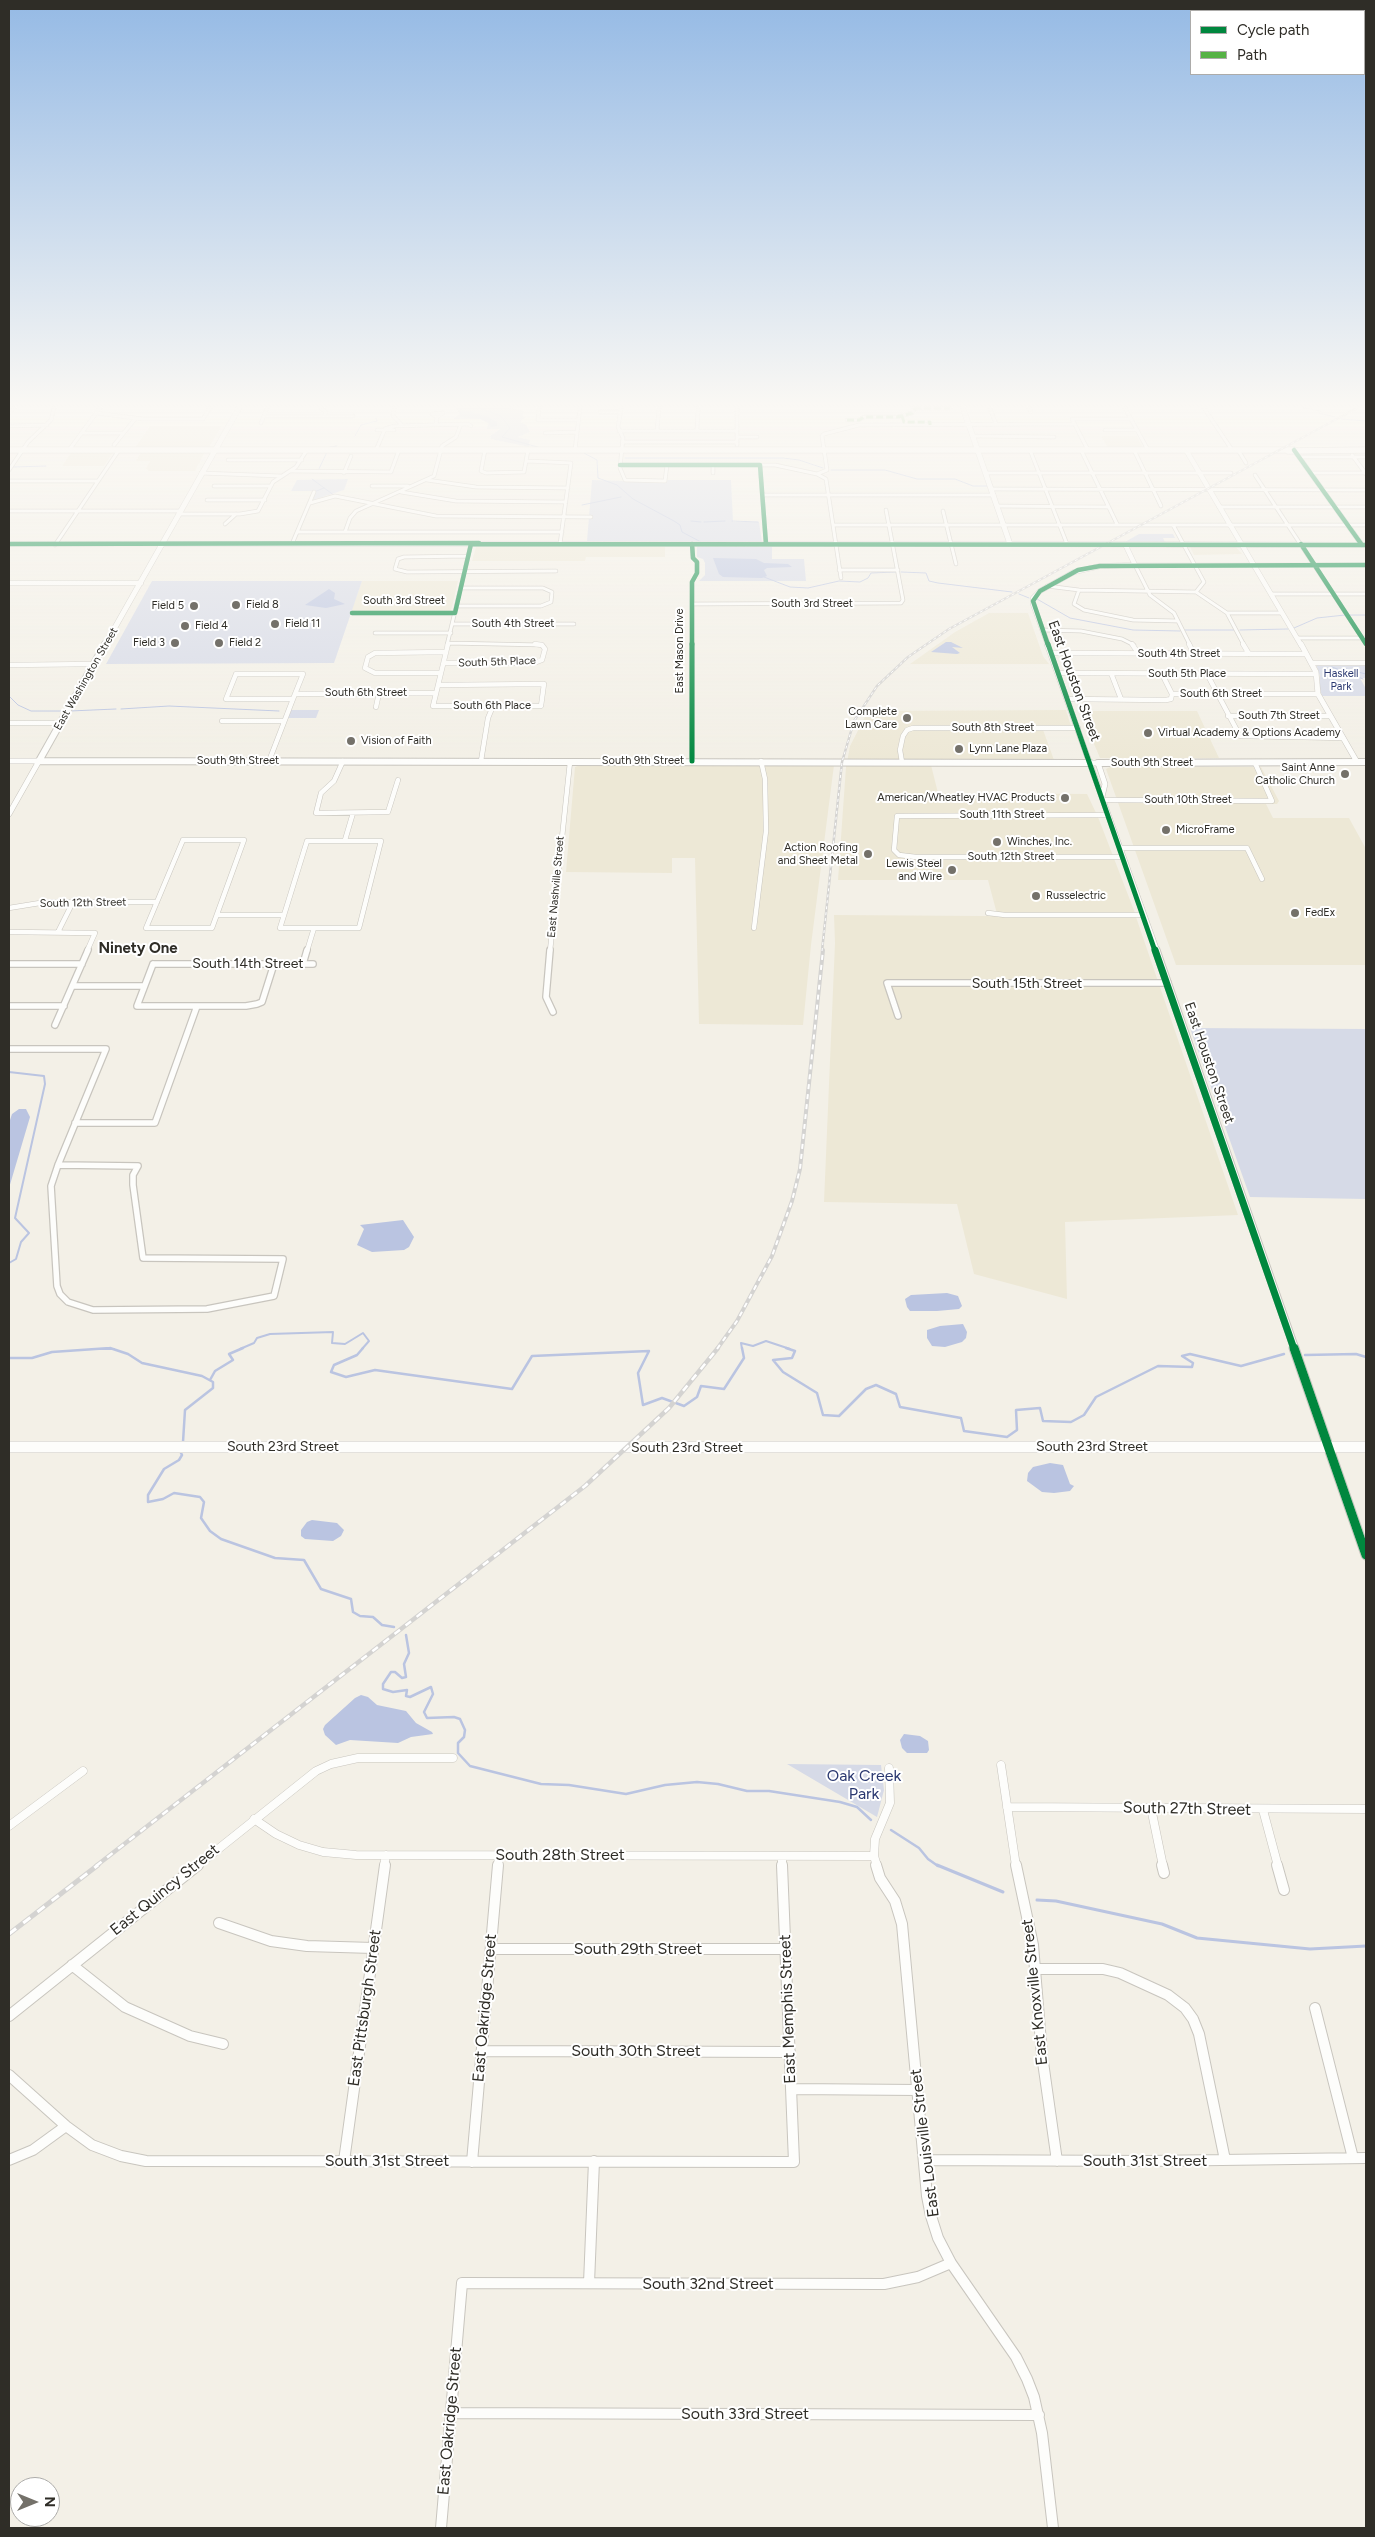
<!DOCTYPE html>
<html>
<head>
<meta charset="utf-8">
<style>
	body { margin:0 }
	#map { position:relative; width:1375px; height:2537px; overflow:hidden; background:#f3f0e7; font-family:Figtree,sans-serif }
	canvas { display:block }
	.frame { position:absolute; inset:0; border:10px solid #2f2d27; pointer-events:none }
	.legend { position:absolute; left:1190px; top:10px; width:175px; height:65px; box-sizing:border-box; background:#fff; border:1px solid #acaba9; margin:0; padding:6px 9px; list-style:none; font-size:15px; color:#2f2d27 }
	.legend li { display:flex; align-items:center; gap:10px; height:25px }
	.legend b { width:25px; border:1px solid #acaba9 }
	.north { position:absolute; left:10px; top:2477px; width:50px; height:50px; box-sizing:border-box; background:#fff; border:1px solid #acaba9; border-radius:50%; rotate:90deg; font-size:14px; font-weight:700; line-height:20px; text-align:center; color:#2f2d27 }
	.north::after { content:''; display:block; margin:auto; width:18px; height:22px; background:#74716a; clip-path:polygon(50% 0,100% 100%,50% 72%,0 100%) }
</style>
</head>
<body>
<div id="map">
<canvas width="1375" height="2537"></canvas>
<div class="frame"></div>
<ul class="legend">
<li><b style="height:6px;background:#00873e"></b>Cycle path</li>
<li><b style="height:6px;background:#56b245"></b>Path</li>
</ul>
<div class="north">N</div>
</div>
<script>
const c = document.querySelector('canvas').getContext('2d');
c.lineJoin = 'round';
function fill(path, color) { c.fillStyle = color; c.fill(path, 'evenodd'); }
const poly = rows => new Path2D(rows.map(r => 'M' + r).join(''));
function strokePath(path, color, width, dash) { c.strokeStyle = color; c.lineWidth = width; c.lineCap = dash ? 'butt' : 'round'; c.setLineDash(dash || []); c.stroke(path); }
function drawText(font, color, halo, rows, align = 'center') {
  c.font = font + ' Figtree,sans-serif'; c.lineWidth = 4; c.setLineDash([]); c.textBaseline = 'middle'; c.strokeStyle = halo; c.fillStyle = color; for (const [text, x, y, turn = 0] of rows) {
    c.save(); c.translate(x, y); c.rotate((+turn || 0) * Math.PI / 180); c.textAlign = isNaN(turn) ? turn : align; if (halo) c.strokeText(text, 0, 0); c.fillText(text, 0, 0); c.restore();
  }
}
fill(poly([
	[150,426,222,426,209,447,135,448],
	[1101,436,1137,436,1143,448,1108,448],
	[113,452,104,466,62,466,71,453],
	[141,452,205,452,195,471,149,471,146,468,150,461,136,461],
	[476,547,665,547,665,557,586,557,585,561,472,561],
	[1190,547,1236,547,1242,554,1194,555],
	[362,581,458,581,451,611,351,611],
	[989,613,1028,613,1043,656,1049,664,910,664,955,632],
	[1066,710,1071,726,1042,727,1054,760,930,761,938,793,1087,794,1098,817,1135,913,997,914,988,880,838,880,846,767,850,746,868,711],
	[1080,711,1197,711,1219,758,1100,758],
	[580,765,834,765,811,945,803,1025,699,1024,695,858,672,858,672,873,566,872,575,767],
	[1110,767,1261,767,1279,801,1277,804,1266,804,1273,818,1349,818,1366,849,1366,965,1176,965,1106,769],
	[834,915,1136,917,1238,1215,1065,1222,1067,1299,974,1274,957,1204,824,1202,835,943]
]), '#ede8d6');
fill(poly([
	[456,408,508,408,524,411,522,416,525,417,520,422,526,425,530,432,518,437,530,440,529,447,491,439,490,436,500,429,487,429,488,423,480,419,453,419,460,414],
	[348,479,344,490,313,500,316,491,291,491,297,480],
	[592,480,662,482,668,480,731,480,733,522,759,522,762,542,587,541],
	[1139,534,1173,534,1175,538,1163,538,1165,542,1125,542],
	[697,546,772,547,772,559,804,559,806,581,699,581,705,575,705,563,703,559,697,557],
	[152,581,362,581,334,663,106,664],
	[1316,664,1366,664,1366,678,1360,678,1366,689,1366,696,1322,696,1319,686,1320,676],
	[291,710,319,710,316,718,288,718],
	[1190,1028,1366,1029,1366,1199,1250,1197],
	[787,1764,881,1765,884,1790,877,1817]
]), '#d6dae7');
fill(poly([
	[461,409,488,417,497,422,497,426,491,427,489,423,481,419,461,417,458,411],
	[713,558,756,559,764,563,788,564,792,567,767,568,764,570,767,576,762,578,723,577,719,574],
	[329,589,335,593,334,599,345,604,326,608,305,605],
	[946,642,951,642,963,648,952,647,960,653,957,654,931,652],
	[19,1109,26,1109,30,1117,9,1188,9,1123,12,1114],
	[403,1220,414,1237,409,1247,404,1250,372,1252,357,1245,364,1229,360,1225],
	[947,1293,958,1296,962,1306,959,1309,937,1311,910,1311,907,1307,905,1299,911,1295],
	[963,1324,967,1332,966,1338,962,1342,945,1347,932,1346,927,1338,927,1330,940,1326],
	[1050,1463,1063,1465,1070,1484,1074,1486,1070,1491,1054,1493,1042,1492,1027,1481,1028,1473,1033,1467],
	[312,1520,337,1523,344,1530,341,1536,333,1541,305,1539,301,1536,301,1530,307,1522],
	[361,1695,368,1697,377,1705,406,1711,416,1723,432,1732,433,1734,411,1737,398,1743,350,1740,336,1745,325,1735,323,1729,325,1725,355,1698],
	[904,1734,920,1736,928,1741,929,1750,927,1753,907,1753,902,1748,900,1740]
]), '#bac4e1');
strokePath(poly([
	[479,408,501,416,510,428,502,437,541,448],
	[1304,408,1321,411,1319,413,1335,417],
	[1341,419,1366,421],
	[355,436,361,425,377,421,376,418],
	[330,447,337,446],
	[584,453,597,460,598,478,617,485,633,499,674,521,680,525,682,532,701,542],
	[625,458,783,458,799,460,823,468],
	[14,467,46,466],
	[831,470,885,470,917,479,955,479,973,486,987,486],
	[318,471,327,452],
	[312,479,335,496],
	[314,492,324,488],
	[582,505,621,497],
	[691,521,701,522],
	[732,521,758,522],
	[704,522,725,521],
	[901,572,926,573,929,581,938,583,1012,592],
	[764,577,790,587,808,588,839,581,860,582,868,578,871,573,896,572],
	[1019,594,1029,598],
	[1037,599,1070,618,1133,630,1180,631],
	[1350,615,1366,615],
	[1294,628,1317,618,1345,615],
	[1185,630,1234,630],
	[1240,630,1288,629],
	[1332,667,1363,679],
	[1338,670,1346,669,1366,674],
	[1322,678,1340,671],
	[9,696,18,705,31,711,65,711],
	[121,709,169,706,279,711],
	[70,711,116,709]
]), '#bac4e1', 1);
strokePath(poly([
	[9,1072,44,1076,45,1084,15,1218,29,1233,21,1242,16,1259,9,1263],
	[92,1349,114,1349],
	[240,1349,254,1343,257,1338,270,1334,333,1332,332,1343,345,1344,363,1333,369,1341,362,1349],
	[742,1349,741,1343,753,1346,766,1341,790,1349]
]), '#bac4e1', 2);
strokePath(poly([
	[110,1348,128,1354,142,1363,202,1376,213,1382,213,1388,185,1410,183,1442],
	[363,1348,357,1355,334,1365,331,1372,346,1377,375,1370,512,1389,532,1356,649,1351,638,1373,643,1405,662,1398,684,1406,697,1397,701,1386,724,1389,744,1358,742,1348],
	[786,1348,795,1351,792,1358,773,1360,783,1372,817,1393,823,1415,839,1416,866,1389,876,1385,896,1394,900,1407,961,1418,964,1431,1007,1437,1017,1430,1016,1410,1040,1408,1043,1421,1071,1422,1084,1415,1096,1397,1158,1366,1192,1367,1193,1363,1182,1356,1190,1354,1241,1366,1284,1354],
	[1305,1355,1356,1354,1366,1357],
	[9,1358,32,1358,52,1352,110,1348],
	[210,1380,215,1371,233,1360,229,1354,243,1348],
	[180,1451,182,1455,179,1460,164,1469,148,1495,148,1502,163,1499,174,1493,200,1497,204,1502,201,1518,210,1531,221,1539,275,1558,304,1560,321,1589,351,1599,353,1612,360,1616,373,1617,382,1625,394,1627],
	[406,1635,409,1653,404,1664,406,1677,402,1678,395,1672,391,1672,383,1684,383,1689,393,1692,407,1690,406,1696,410,1697,431,1687,433,1694,424,1712,427,1718,454,1717,460,1719,465,1730,464,1737,458,1743,458,1753,470,1766,541,1784,569,1785,626,1794,665,1785,697,1782,718,1784,747,1791,769,1791,840,1802,857,1807,871,1820],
	[891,1830,919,1848,928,1859,938,1866]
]), '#bac4e1', 2.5);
strokePath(poly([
	[937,1865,1003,1892],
	[1037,1900,1056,1901,1162,1924,1197,1938,1310,1949,1366,1946]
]), '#bac4e1', 3);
const minorFar4 = poly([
	[321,408,326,412,324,416],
	[394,408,393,416,401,424],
	[539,408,538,420,579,420],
	[621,408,618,427,623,438,620,468,625,480,665,481,667,465],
	[737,408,737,445],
	[914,408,950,408],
	[990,408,996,424],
	[1029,408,1031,412],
	[1125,408,1148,450],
	[1204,408,1232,450],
	[600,412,621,412],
	[9,413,14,408],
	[96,413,143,419,203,419,210,408],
	[443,413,437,417,432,414,443,413],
	[264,416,353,416],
	[847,420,859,420,864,417,897,417,912,413,915,409],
	[261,423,267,408],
	[436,424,437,417],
	[9,426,47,425],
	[377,430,394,430],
	[657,430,659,408],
	[697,430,698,408],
	[1105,430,1137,430],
	[619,431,737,431],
	[82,433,123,433],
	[545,433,577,432],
	[973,436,1054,437],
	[737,437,757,437],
	[622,442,737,442],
	[114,445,135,419],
	[69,450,100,408],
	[376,450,385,429,394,426,468,424,471,426],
	[485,450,481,471,486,473,524,472,528,450],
	[575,450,580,408],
	[1030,450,1067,544],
	[1081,450,1117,524],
	[1088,450,1072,419,1131,419],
	[1134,450,1161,506],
	[1238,450,1246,463],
	[1352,455,1366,474],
	[1299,457,1366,457],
	[228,460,302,460],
	[527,461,571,463,560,544],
	[620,465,775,465,817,474],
	[713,465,713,473],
	[760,465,766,544],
	[9,470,28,442,51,420,54,408],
	[291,471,391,472,399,450],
	[201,473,281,476],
	[344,473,351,456],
	[986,473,1231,473],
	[1310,473,1366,473],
	[1255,475,1366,644],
	[427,480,476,487,568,488],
	[9,481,97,481],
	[214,486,271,486],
	[372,486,408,486],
	[992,489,1366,490],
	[401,492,456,501,566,502],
	[762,495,994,495],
	[207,500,265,500],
	[310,503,335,496,436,516,591,517],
	[998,506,1108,507],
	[1219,507,1366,507],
	[9,511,180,511],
	[943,511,956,564],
	[178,514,240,514,258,511,273,482,296,467,307,450],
	[225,524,236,514],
	[833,525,1366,525],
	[1173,525,1204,582,1196,592,1227,613,1244,645],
	[297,532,562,532],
	[345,532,350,518,356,511,434,476,442,446,456,437,461,424],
	[9,544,163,544],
	[292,544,314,492],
	[692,544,693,558,697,562,697,573,692,582,692,645],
	[55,545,119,450],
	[468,556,404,557,398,559,395,569,407,572,556,571],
	[839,570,898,570],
	[841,578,826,479,817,474,827,470,822,436,824,434,859,425,1075,424],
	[1047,586,1079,590,1196,592],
	[1079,590,1074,604,1084,610,1133,620,1178,621],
	[1271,594,1366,594],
	[692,604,901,603,903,600,886,510],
	[457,606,541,606,551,602,552,592,543,588,461,588],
	[352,613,455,613],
	[1227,613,1282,613],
	[453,624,574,624],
	[1043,630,1081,631,1122,639,1134,645],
	[375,633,451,633],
	[1297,638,1365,638],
	[448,643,542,645],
	[447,645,471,544],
	[1190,645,1174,613,1150,595,1135,565,1366,565]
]);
const minorFar3 = poly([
	[692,644,692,761],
	[1132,644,1138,653],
	[1189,644,1194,654],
	[1243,644,1249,654],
	[1051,653,1306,654],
	[444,663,534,663,542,660,545,649,542,645,535,644],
	[1312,663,1366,663],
	[9,665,94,664],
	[441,673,375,673,365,668,368,657,375,653,446,652],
	[1058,673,1316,674],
	[1111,673,1121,699],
	[236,674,303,674,293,699,226,699,236,674],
	[1162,674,1172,694],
	[1207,674,1240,736,1343,738],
	[438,685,544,684,541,706,433,706,448,644],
	[295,694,436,693],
	[1172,694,1318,694],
	[1067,699,1166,700,1171,699,1172,694],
	[376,707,379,693],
	[1228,716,1330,716],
	[222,721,284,721],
	[9,723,61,723],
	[269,761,293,699],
	[343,761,334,781,321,793,316,813,388,812,398,780],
	[481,761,488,718,493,706],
	[902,762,900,750,903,736,907,730,913,728,1078,728],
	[1103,800,1272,801,1255,763],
	[1108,815,897,816,894,850,899,855,916,857,1123,857],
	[183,840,244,840,212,928,146,928,183,840],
	[345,840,353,813],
	[307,841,381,841,359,928,280,928,307,841],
	[1120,848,1247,848,1262,879],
	[9,908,46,902,157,902],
	[988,913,1005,915,1143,915],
	[217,915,282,915],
	[754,928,766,831,765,779,761,761],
	[9,932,95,933,87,951],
	[58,932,73,902],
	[307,951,314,928],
	[550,951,570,762]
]);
const minorFar2 = poly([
	[550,950,546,997,553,1012],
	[9,964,82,964],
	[153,964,274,964,262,1002,257,1004,246,1006,137,1006,153,964],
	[274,964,313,964],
	[303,964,307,950],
	[73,986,144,986],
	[9,1006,64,1006],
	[898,1016,887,983,1168,983],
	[55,1025,88,950],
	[9,1049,106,1049,58,1165],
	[75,1123,155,1123,197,1006],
	[58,1165,138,1166,133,1175,133,1185,143,1258,283,1259,274,1296,207,1309,93,1310,68,1302,60,1294,57,1286,51,1186,58,1165]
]);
const minorFar1 = poly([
	[1001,1765,1016,1866],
	[1007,1807,1366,1809],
	[1151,1808,1163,1866],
	[1263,1810,1278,1866],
	[254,1819,276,1834,299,1845,323,1852,356,1855,874,1856],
	[9,1826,83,1771],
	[782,1856,782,1866],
	[197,1866,316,1771,331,1764,358,1758,453,1758],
	[384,1866,386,1855],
	[498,1866,499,1855],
	[877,1866,874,1856,875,1839,890,1803,889,1768]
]);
const minor = poly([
	[876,1865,880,1878,895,1901,902,1924,927,2196,931,2216,938,2238,951,2263,1016,2357,1027,2379,1034,2397,1042,2433,1053,2528],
	[1016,1865,1033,1945,1042,2055,1057,2161],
	[1162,1865,1164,1873],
	[1277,1865,1284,1890],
	[219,1923,271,1941,307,1946,373,1948],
	[491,1949,786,1949],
	[72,1965,125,2007,190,2036,223,2044],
	[1036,1969,1103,1969,1120,1973,1168,1995,1185,2008,1193,2019,1199,2034,1225,2160],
	[1315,2008,1353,2158],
	[9,2016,198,1865],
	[482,2051,790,2052],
	[9,2075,66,2126,92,2145,121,2156,146,2161,794,2162,782,1865],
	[791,2089,918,2090],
	[9,2160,33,2150,66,2126],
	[924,2160,1149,2161,1366,2158],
	[344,2161,385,1865],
	[472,2162,498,1865],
	[589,2283,594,2161],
	[451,2413,1039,2415],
	[441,2528,462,2283,884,2284,918,2277,951,2263]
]);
const tertiaryFar3 = poly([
	[1186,450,1301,645],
	[1294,450,1362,545],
	[163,544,1010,544],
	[9,583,141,583],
	[1048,645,1033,604,1033,598,1040,591,1074,572,1100,566,1135,565,1125,544]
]);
const tertiaryFar2 = poly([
	[1047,644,1157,951],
	[1301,644,1316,672,1318,694,1357,762],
	[9,761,39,761,9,814],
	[1092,763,1098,763,1105,784,1102,797]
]);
const tertiaryFar1 = poly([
	[1156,950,1295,1349]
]);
const tertiary = poly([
	[1294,1348,1366,1555]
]);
const secondaryFar2 = poly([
	[963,408,1010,544,1366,545],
	[105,645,239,408]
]);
const secondaryFar1 = poly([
	[39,761,1090,763],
	[39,761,105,644],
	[1098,763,1366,762]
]);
const secondary = poly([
	[9,1447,1366,1447]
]);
const primary = poly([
	[9,450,1294,450],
	[1288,451,1366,450]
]);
strokePath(minorFar4, '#c8c5be', 4.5);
strokePath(minorFar3, '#c8c5be', 5.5);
strokePath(minorFar2, '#c8c5be', 8);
strokePath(minorFar1, '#c8c5be', 9);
strokePath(minor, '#c8c5be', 12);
strokePath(tertiaryFar3, '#c8c5be', 5.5);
strokePath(tertiaryFar2, '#c8c5be', 6);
strokePath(tertiaryFar1, '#c8c5be', 9);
strokePath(tertiary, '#c8c5be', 11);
strokePath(secondaryFar2, '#c8c5be', 6);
strokePath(secondaryFar1, '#c8c5be', 8);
strokePath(secondary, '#c8c5be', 12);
strokePath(primary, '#c8c5be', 7);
strokePath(minorFar4, '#fdfdfb', 3);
strokePath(minorFar3, '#fdfdfb', 4.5);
strokePath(minorFar2, '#fdfdfb', 5.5);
strokePath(minorFar1, '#fdfdfb', 8);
strokePath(minor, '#fdfdfb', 10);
strokePath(tertiaryFar3, '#fdfdfb', 4.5);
strokePath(tertiaryFar2, '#fdfdfb', 5);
strokePath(tertiaryFar1, '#fdfdfb', 7);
strokePath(tertiary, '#fdfdfb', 9);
strokePath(secondaryFar2, '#fdfdfb', 5);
strokePath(secondaryFar1, '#fdfdfb', 6);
strokePath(secondary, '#fdfdfb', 11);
strokePath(primary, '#fdfdfb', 5.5);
const railFar3 = poly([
	[822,951,842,762,854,721,877,686,908,657,949,629,1357,408]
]);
const railFar2 = poly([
	[717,1349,737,1321,772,1256,792,1201,800,1169,823,950]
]);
const railFar1 = poly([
	[96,1866,585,1486,669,1408,718,1348]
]);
const rail = poly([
	[9,1934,98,1865]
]);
strokePath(railFar3, '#d4d3d1', 2.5);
strokePath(railFar2, '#d4d3d1', 4);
strokePath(railFar1, '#d4d3d1', 4.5);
strokePath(rail, '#d4d3d1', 5);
strokePath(railFar3, '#fff', 1, [3]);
strokePath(railFar2, '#fff', 2, [5]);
strokePath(railFar1, '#fff', 2.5, [7]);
strokePath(rail, '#fff', 3, [9]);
strokePath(poly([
	[914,408,950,408],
	[902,416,904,422,930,422,930,425],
	[847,420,859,420,864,417,897,417,912,413,915,409]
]), '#56b245', 3, [7, 3]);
strokePath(poly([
	[1294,450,1362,545],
	[620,465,760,465,766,544],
	[9,544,479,543],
	[471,544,1366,545],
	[692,544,693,558,697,562,697,573,692,582,692,645],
	[1301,544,1366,644],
	[352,613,455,613,471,544],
	[1048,645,1033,601,1040,591,1078,570,1100,566,1366,565]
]), '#00873e', 4.5);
strokePath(poly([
	[692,644,692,761],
	[1048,644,1155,951]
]), '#00873e', 5);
strokePath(poly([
	[1155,950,1294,1349]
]), '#00873e', 7);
strokePath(poly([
	[1294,1348,1366,1555]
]), '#00873e', 9);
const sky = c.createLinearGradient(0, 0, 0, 764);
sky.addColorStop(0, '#95bae5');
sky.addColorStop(0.53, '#faf8f4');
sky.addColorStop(1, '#faf8f400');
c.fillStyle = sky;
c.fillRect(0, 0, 1375, 764);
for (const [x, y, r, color] of [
	[236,605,5,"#74716a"],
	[194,606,5,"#74716a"],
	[275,624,5,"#74716a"],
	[185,626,5,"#74716a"],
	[175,643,5,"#74716a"],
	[219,643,5,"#74716a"],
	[907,718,5,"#74716a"],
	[1148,733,5,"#74716a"],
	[351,741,5,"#74716a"],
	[959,749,5,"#74716a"],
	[1345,774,5,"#74716a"],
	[1065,798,5,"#74716a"],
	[1166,830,5,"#74716a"],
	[997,842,5,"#74716a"],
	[868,854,5,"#74716a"],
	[952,870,5,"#74716a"],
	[1036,896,5,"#74716a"],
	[1295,913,5,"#74716a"]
]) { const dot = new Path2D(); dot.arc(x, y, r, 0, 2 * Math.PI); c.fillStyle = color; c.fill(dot); strokePath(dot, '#fff', 2); }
drawText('11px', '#2f2d27', '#fff', [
	["South 3rd Street",404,601],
	["South 3rd Street",812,604],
	["South 4th Street",513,624],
	["East Mason Drive",680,651,-90],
	["South 4th Street",1179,654],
	["South 5th Place",497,662,-2],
	["South 5th Place",1187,674],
	["East Washington Street",86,679,-60],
	["South 6th Street",366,693],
	["South 6th Street",1221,694],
	["South 6th Place",492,706],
	["South 7th Street",1279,716],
	["South 8th Street",993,728],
	["South 9th Street",238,761],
	["South 9th Street",643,761],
	["South 9th Street",1152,763],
	["South 10th Street",1188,800],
	["South 11th Street",1002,815],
	["South 12th Street",1011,857],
	["East Nashville Street",556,887,-85],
	["South 12th Street",83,903,-1]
]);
drawText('11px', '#2f2d27', '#fff', [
	["Field 8",246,605],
	["Field 5",184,606,"right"],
	["Field 11",285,624],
	["Field 4",195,626],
	["Field 3",165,643,"right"],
	["Field 2",229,643],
	["Complete",897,712,"right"],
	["Lawn Care",897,725,"right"],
	["Virtual Academy & Options Academy",1158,733],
	["Vision of Faith",361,741],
	["Lynn Lane Plaza",969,749],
	["Saint Anne",1335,768,"right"],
	["Catholic Church",1335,781,"right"],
	["American/Wheatley HVAC Products",1055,798,"right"],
	["MicroFrame",1176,830],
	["Winches, Inc.",1007,842],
	["Action Roofing",858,848,"right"],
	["and Sheet Metal",858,861,"right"],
	["Lewis Steel",942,864,"right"],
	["and Wire",942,877,"right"],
	["Russelectric",1046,896],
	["FedEx",1305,913]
], 'left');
drawText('11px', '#2a3870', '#fff', [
	["Haskell",1341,674],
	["Park",1341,687]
]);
drawText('14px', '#2f2d27', '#fff', [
	["East Houston Street",1074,681,70],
	["South 14th Street",248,964],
	["South 15th Street",1027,984],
	["East Houston Street",1209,1063,71],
	["South 23rd Street",283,1447],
	["South 23rd Street",1092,1447],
	["South 23rd Street",687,1448]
]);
drawText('bold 15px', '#2f2d27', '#fff', [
	["Ninety One",138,949]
]);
drawText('16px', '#2a3870', '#fff', [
	["Oak Creek",864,1776],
	["Park",864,1794]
]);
drawText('16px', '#2f2d27', '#fff', [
	["South 27th Street",1187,1809,1],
	["South 28th Street",560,1855],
	["East Quincy Street",165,1890,-39],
	["South 29th Street",638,1949],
	["East Knoxville Street",1035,1992,-96],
	["East Pittsburgh Street",365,2008,-82],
	["East Oakridge Street",485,2008,-85],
	["East Memphis Street",788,2009,-92],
	["South 30th Street",636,2051],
	["East Louisville Street",925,2143,-97],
	["South 31st Street",387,2161],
	["South 31st Street",1145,2161],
	["South 32nd Street",708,2284],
	["South 33rd Street",745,2414],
	["East Oakridge Street",450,2421,-85]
]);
</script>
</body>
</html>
